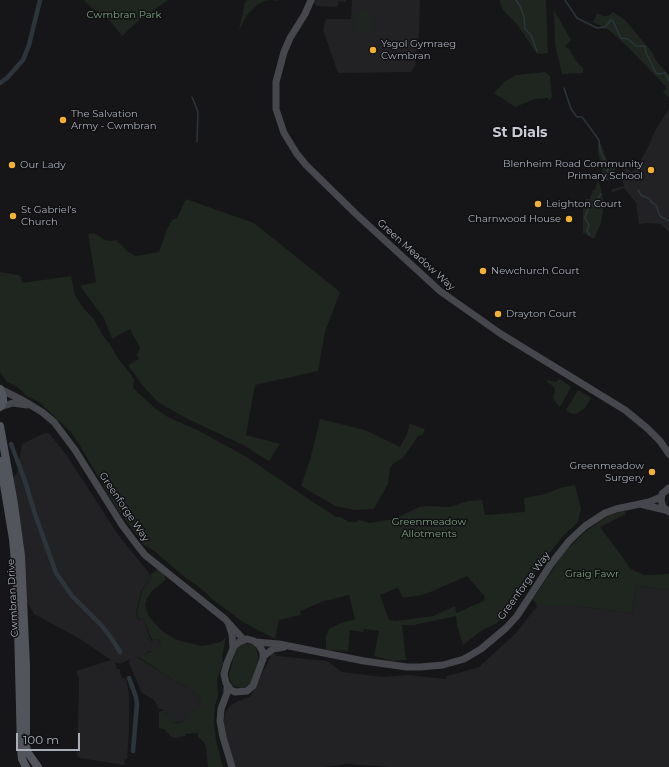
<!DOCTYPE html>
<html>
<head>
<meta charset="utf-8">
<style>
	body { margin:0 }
	#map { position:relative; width:669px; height:767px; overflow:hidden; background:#161618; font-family:Montserrat,sans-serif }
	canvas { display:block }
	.scale { position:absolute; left:16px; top:733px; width:64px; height:18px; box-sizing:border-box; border:2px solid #a8adb8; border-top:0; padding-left:5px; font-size:12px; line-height:14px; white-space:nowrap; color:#a8adb8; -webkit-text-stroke:3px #111113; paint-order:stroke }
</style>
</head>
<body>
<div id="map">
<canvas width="669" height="767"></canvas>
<div class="scale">100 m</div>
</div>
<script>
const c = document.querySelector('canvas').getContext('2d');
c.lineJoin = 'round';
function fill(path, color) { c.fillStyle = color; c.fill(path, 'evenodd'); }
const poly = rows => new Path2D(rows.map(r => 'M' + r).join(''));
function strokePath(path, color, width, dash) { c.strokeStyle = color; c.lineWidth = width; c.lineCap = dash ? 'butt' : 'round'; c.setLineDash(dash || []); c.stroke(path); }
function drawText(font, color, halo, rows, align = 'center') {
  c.font = font + ' Montserrat,sans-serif'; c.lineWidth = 3; c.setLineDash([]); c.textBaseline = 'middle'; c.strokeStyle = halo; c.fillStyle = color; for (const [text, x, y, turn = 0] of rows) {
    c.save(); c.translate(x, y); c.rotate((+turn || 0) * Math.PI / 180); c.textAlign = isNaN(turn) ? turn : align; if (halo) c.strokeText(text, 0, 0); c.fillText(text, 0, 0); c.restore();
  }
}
fill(poly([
	[314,0,346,0,345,2,339,1,337,7,317,6,314,3],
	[352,0,420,0,419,33,415,66,411,72,338,73,323,30,326,19,351,19],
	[669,109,669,232,661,224,647,223,639,224,636,203,624,188,611,193,612,189,624,186,620,172,627,168,631,172,637,168,649,145,655,131],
	[45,433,49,433,65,453,119,536,150,574,150,579,141,591,136,613,138,620,143,618,151,641,157,639,161,646,137,657,175,681,186,686,201,698,198,709,195,709,190,716,185,721,172,723,164,711,158,708,156,703,154,700,142,693,129,663,130,659,120,664,115,662,117,669,120,669,120,673,122,678,126,679,129,694,129,733,127,759,125,759,124,765,80,758,78,757,77,753,79,687,79,678,76,671,111,660,80,639,34,614,27,602,12,479,17,473,22,444],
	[636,586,669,590,669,767,390,767,348,764,325,767,235,767,223,726,225,713,232,704,251,696,273,652,277,656,327,661,342,672,383,677,408,675,446,679,447,676,480,667,481,665,516,633,537,606,577,606,632,613]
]), '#222225');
fill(poly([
	[84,0,168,0,136,23,122,36,110,21,92,8],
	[247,0,278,0,278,1,271,0,264,1,257,5,247,15,239,30,245,3],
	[499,0,546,0,548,53,537,54,516,23,503,10],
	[358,10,370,10,371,32,358,32],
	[554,10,571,40,565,46,570,50,575,60,583,68,583,73,562,74,555,44],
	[613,12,625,20,652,52,657,62,669,75,669,98,663,92,667,88,629,48,610,31,593,22,597,13,603,16,608,16],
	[545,72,550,76,552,97,549,101,548,98,535,99,515,107,494,93,505,81,516,75],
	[598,141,600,142,608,162,612,161,616,169,613,171,614,177,611,180,607,181,604,178,598,153],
	[595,178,597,178,601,189,604,205,601,223,594,239,583,233,583,209,586,199,590,199,593,190,595,190,597,183],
	[186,199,254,223,340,292,325,332,318,371,255,385,246,435,280,444,269,461,243,445,186,418,159,403,144,387,128,365,139,359,137,355,140,348,130,329,112,339,104,318,80,286,96,282,88,234,94,233,105,240,111,241,116,240,127,251,136,256,159,252,167,229,172,220,177,218],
	[0,272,18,275,21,277,22,283,71,276,75,295,84,309,94,319,103,336,110,344,117,357,130,373,134,380,133,388,156,409,168,417,199,431,247,457,301,494,336,517,341,517,349,522,356,522,359,520,369,523,394,519,419,507,427,506,450,507,468,501,482,500,485,515,525,512,524,498,545,494,560,488,575,485,581,509,578,522,563,536,546,557,502,619,497,623,481,631,463,645,457,626,456,616,414,625,402,625,406,660,392,661,374,656,379,631,364,629,363,632,350,630,348,651,328,650,326,648,326,637,329,629,339,624,355,619,349,595,324,601,310,607,300,611,301,615,279,620,275,639,243,622,212,599,205,592,181,574,153,550,144,545,116,507,79,444,70,431,39,402,28,397,16,386,7,382,0,372],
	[467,576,485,597,484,601,456,613,455,606,433,616,396,621,389,620,380,595,398,588,403,598,421,595,428,593],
	[560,379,571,387,560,407,556,403,553,398,555,389,553,386,547,382,547,380,556,382],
	[578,390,591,398,586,407,578,413,575,414,570,413,566,410],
	[320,419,365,430,400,447,406,436,410,424,425,429,422,436,419,435,403,458,394,463,390,468,388,484,374,509,355,510,335,506,301,486,310,460],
	[624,511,626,514,600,527,631,569,644,575,669,574,669,590,636,586,632,613,577,606,537,606,533,599,565,551,586,531,609,515],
	[158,569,164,574,166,579,161,584,153,590,147,598,145,605,148,615,158,627,166,634,177,640,202,646,221,642,226,637,222,656,223,663,217,680,218,697,215,705,214,722,216,741,223,767,208,767,206,747,204,742,198,737,198,733,185,734,185,736,175,738,171,737,164,729,159,728,159,712,161,711,164,711,172,723,177,723,185,721,195,709,198,709,201,698,186,686,175,681,137,656,151,652,152,649,161,646,158,639,152,640,143,618,138,619,137,612,142,591,150,579,151,574],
	[242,643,253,645,256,648,259,659,253,679,250,684,246,687,241,688,234,686,231,683,229,675,236,649,239,645]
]), '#1e261f');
strokePath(poly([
	[516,0,520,6,524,17,525,29,531,35,537,51],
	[565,0,577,18,597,28,605,27,611,20,613,21,621,38,628,39,636,46,644,46,645,47,646,53,656,73,658,74,665,73,669,81],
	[564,88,571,109,577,117,582,117,599,140,600,150,608,169,606,178],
	[192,97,198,112,197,142],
	[607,168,612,166],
	[638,190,641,195,650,199,651,202,656,205,660,216,669,221],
	[590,235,587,231,589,225,585,218,589,206,598,203,598,198,601,194]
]), '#2c353c', 1.5);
strokePath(poly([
	[0,83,7,78,23,60,29,45,40,0],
	[11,444,25,481,35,514,56,573,72,596,102,626,112,639,120,652],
	[129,678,136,697,137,704,133,751]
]), '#2c353c', 4.5);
strokePath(poly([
	[311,0,305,14,290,38,284,52,276,82,276,109,284,133,297,154,306,165,356,214,440,291,501,334,625,410,647,428,660,441,669,454],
	[0,389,24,401,42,412,54,422,75,450,122,525,137,545,145,555,225,619,244,640],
	[0,407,13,403,27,405],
	[669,488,662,494,661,500,663,507,669,512],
	[640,504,665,510],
	[229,625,232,634,233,648],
	[247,639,254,641,259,645,263,652,263,659,253,686,247,691,235,692,231,690,226,683,224,674,227,663,234,646,239,642,247,639],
	[256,642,279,644,364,661,407,667,420,667,443,665,464,659,481,649,506,628,517,616,551,564,569,541,585,526,605,513,616,509,649,502,661,497],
	[264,656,273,649,284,647],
	[227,686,227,693,221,709,220,721,223,737,232,767]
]), '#45474d', 7);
strokePath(poly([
	[0,389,3,397,3,402,0,407],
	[0,426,14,504,21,556,26,666,26,747,28,753,38,767],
	[0,461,13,539,17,585,21,749,22,759,26,767]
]), '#53555c', 8);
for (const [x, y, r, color] of [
	[373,50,4,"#f2b134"],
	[63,120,4,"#f2b134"],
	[12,165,4,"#f2b134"],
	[651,170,4,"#f2b134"],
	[538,204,4,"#f2b134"],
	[13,216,4,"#f2b134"],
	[569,219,4,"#f2b134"],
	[483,271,4,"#f2b134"],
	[498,314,4,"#f2b134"],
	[652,472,4,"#f2b134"]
]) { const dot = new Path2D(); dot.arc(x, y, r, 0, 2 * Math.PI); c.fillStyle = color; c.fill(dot); strokePath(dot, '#111113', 1.5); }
drawText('10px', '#7fa381', '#111113', [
	["Cwmbran Park",124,15],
	["Greenmeadow",429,522],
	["Allotments",429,534],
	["Graig Fawr",592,574]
]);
drawText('10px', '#a8adb8', '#111113', [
	["Ysgol Gymraeg",381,44],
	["Cwmbran",381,56],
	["The Salvation",71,114],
	["Army - Cwmbran",71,126],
	["Blenheim Road Community",643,164,"right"],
	["Primary School",643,176,"right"],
	["Our Lady",20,165],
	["Leighton Court",546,204],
	["St Gabriel's",21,210],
	["Church",21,222],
	["Charnwood House",561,219,"right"],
	["Newchurch Court",491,271],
	["Drayton Court",506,314],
	["Greenmeadow",644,466,"right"],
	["Surgery",644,478,"right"]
], 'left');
drawText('10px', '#a8adb8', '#111113', [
	["Green Meadow Way",416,255,42],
	["Greenforge Way",124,507,56],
	["Greenforge Way",524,586,-54],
	["Cwmbran Drive",13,598,-93]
]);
drawText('bold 14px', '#c9ccd4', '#111113', [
	["St Dials",520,133]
]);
</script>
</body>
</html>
